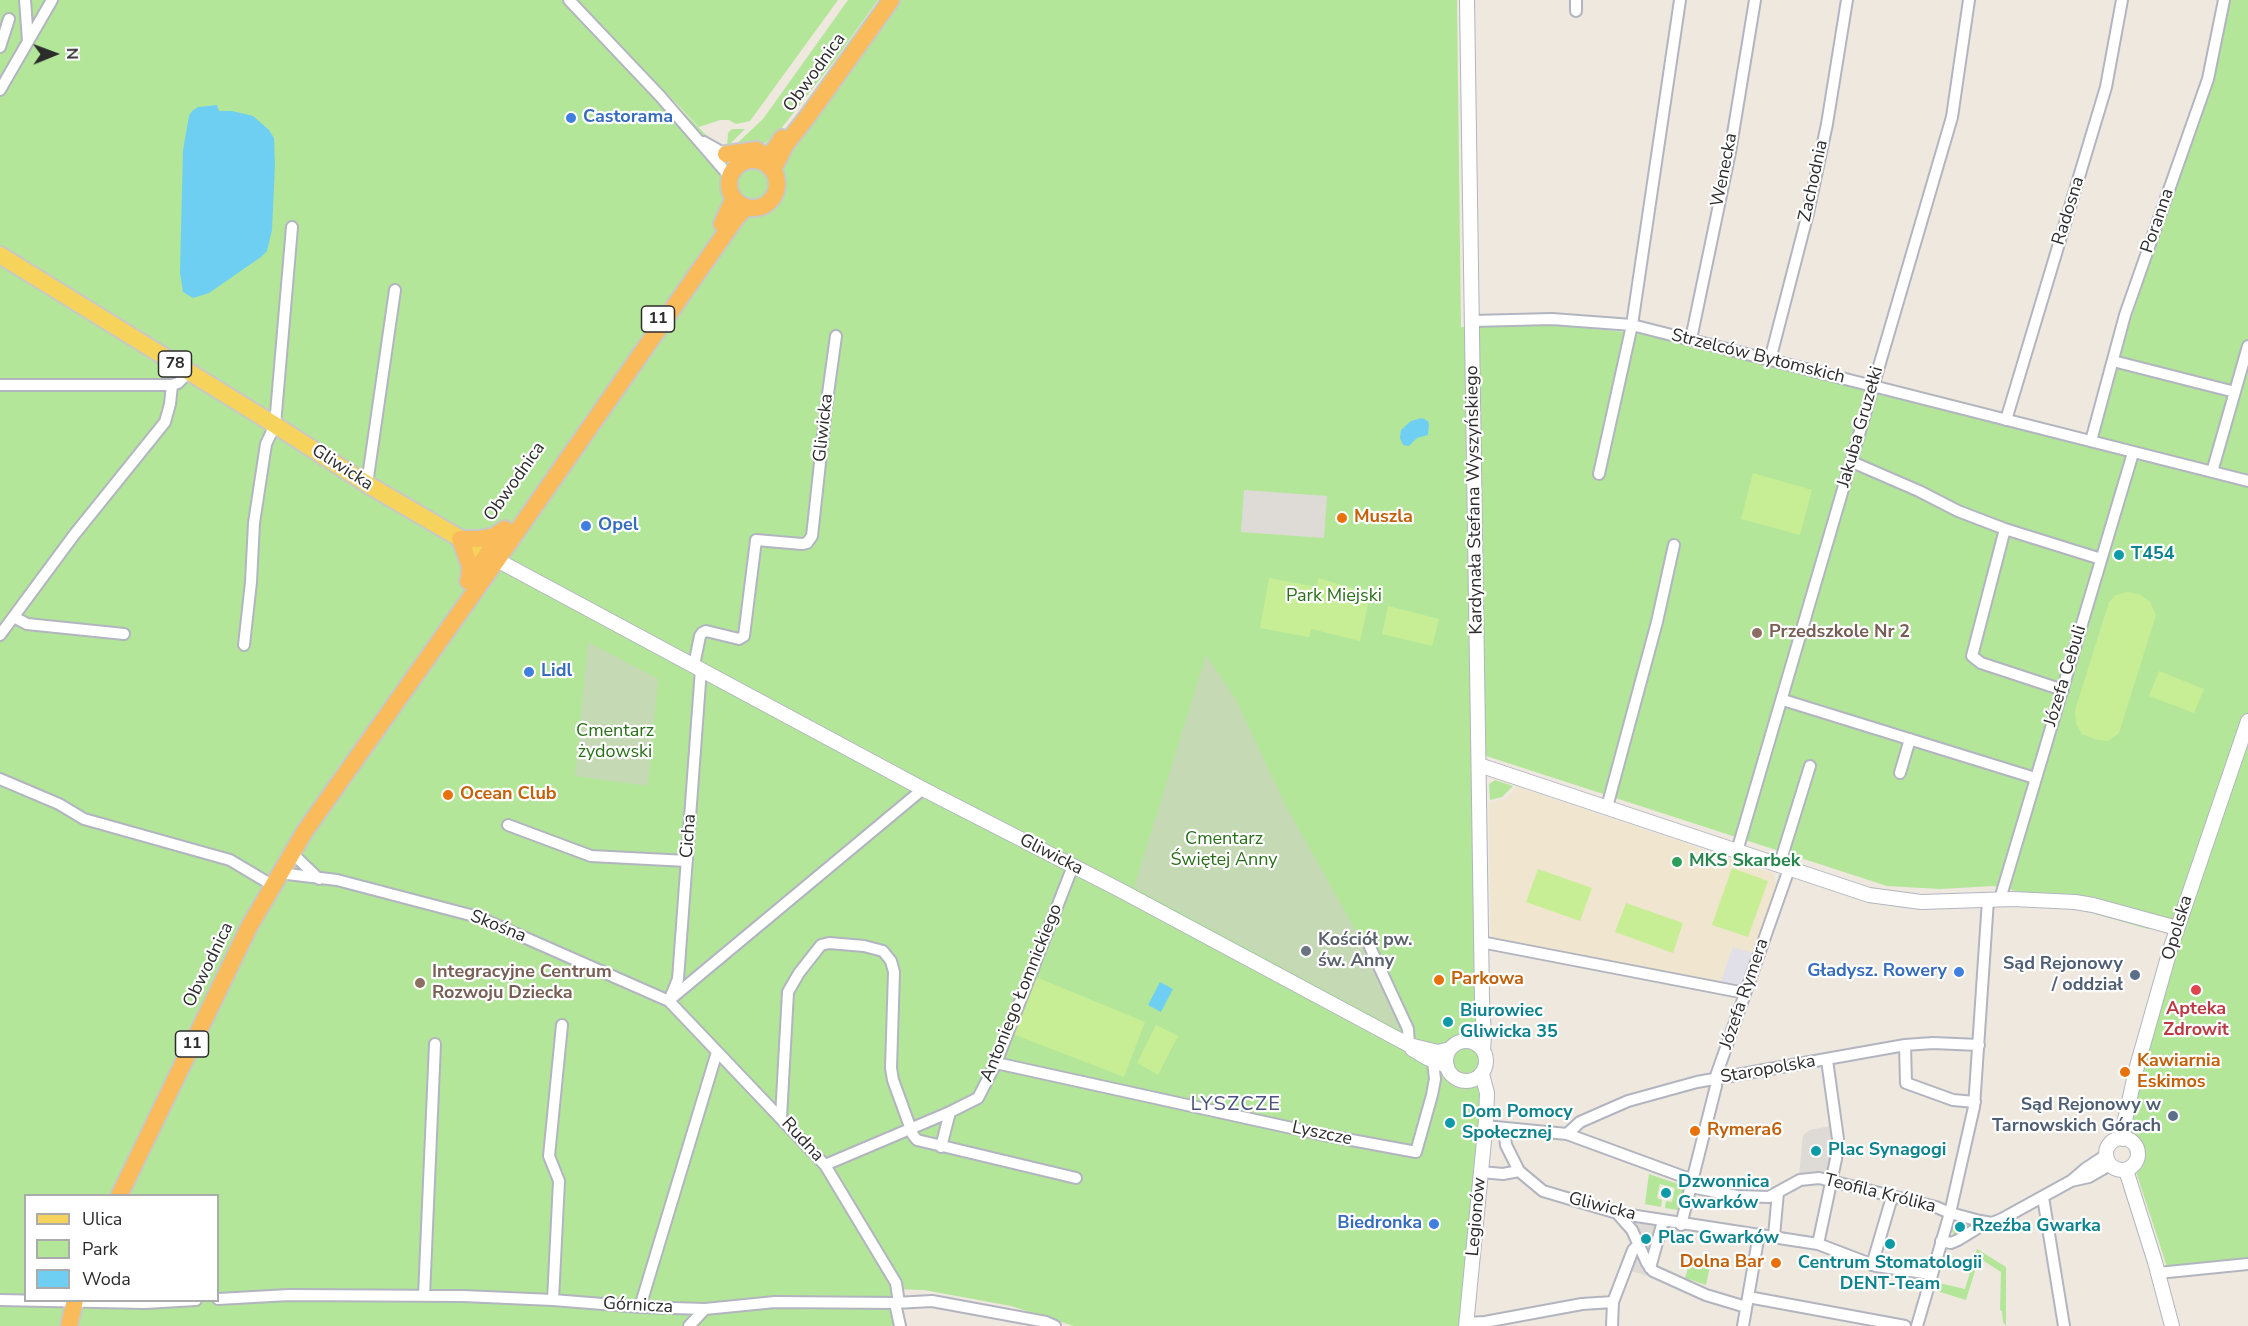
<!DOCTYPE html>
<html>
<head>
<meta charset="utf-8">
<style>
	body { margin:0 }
	#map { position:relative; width:2248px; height:1326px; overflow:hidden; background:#eee8de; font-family:"Nunito Sans",sans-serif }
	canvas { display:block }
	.legend { position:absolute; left:24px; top:1194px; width:195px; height:108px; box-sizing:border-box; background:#fff; border:2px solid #ababab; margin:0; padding:8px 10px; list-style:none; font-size:18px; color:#2c2c2c }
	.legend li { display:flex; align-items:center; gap:12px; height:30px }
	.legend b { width:30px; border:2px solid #ababab }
	.north { position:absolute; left:24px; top:24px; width:60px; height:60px; -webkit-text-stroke:4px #fff; paint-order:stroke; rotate:89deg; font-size:16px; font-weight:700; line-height:24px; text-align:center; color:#2c2c2c }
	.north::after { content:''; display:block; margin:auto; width:21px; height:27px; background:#2c2c2c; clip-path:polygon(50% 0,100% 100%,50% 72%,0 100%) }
</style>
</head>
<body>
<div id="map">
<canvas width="2248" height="1326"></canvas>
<ul class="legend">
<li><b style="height:8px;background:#f6d45c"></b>Ulica</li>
<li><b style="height:16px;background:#b3e699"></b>Park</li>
<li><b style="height:16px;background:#6ecff3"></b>Woda</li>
</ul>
<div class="north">N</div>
</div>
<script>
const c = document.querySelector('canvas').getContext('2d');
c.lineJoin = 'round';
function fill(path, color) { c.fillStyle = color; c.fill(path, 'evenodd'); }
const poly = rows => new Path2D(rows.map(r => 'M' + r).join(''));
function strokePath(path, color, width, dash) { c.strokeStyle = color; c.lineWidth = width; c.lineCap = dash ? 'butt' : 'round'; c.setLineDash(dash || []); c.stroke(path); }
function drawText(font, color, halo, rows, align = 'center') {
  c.font = font + ' "Nunito Sans",sans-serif'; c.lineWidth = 4.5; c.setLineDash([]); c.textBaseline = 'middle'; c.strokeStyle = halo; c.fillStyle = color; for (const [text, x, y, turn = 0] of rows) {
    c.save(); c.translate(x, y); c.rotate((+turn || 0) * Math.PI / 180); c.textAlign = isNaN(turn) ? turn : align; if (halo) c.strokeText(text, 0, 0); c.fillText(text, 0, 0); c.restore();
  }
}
fill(poly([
	[1733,946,1753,953,1742,984,1738,987,1720,983]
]), '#e1dfe7');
fill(poly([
	[1517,787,1773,873,1777,885,1753,953,1732,947,1720,983,1491,939,1489,803,1506,799]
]), '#f0e5ce');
fill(poly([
	[0,0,572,0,742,171,753,166,765,170,884,0,1457,0,1461,327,1544,324,1635,333,1715,346,2096,447,2128,329,2217,53,2230,0,2248,0,2248,1269,2170,1276,2123,1132,2180,934,2150,927,2148,929,2095,914,2097,913,2062,901,1994,886,1940,889,1887,886,1483,755,1489,1127,1470,1326,1074,1326,1011,1306,924,1290,894,1289,893,1326,0,1326],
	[26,1196,218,1196,218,1300,26,1300],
	[576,0,838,0,750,121,736,124,729,120,720,120,699,127],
	[848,0,878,0,835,60,780,130,766,143,758,146,732,148,763,119],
	[732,129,745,129,727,147,728,133],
	[1495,780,1513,786,1502,797,1490,800,1489,784],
	[1649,1174,1684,1186,1678,1210,1665,1208,1666,1201,1672,1202,1675,1188,1660,1184,1657,1198,1662,1200,1661,1207,1645,1204],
	[1960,1222,1969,1224,1971,1227,1954,1235,1951,1229],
	[1977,1249,2006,1267,2006,1326,2003,1322,2002,1311,2000,1310,2001,1272,1979,1258,1966,1300,1937,1291,1939,1283,1965,1289],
	[1709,1260,1711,1261,1706,1285,1685,1278,1690,1261,1703,1265]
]), '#b3e699');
fill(poly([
	[588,642,658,679,648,786,575,776],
	[1206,655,1236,700,1286,806,1369,954,1402,1025,1398,1029,1134,887]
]), '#c6d9b5');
fill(poly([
	[1753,473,1812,490,1800,535,1741,519],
	[1269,578,1317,587,1318,578,1355,589,1360,588,1371,591,1360,641,1311,629,1309,637,1260,628],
	[2128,592,2141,595,2150,602,2156,615,2119,733,2108,741,2094,739,2082,734,2076,724,2075,710,2109,602,2116,595],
	[1388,606,1439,619,1432,646,1382,634],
	[2159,671,2204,689,2194,713,2149,696],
	[1732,868,1768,881,1748,937,1712,925],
	[1538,869,1592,888,1580,921,1526,902],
	[1626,903,1683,923,1673,953,1615,932],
	[1036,977,1145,1022,1124,1077,1013,1034],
	[1156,1025,1178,1036,1158,1075,1137,1063]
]), '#c7ee95');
fill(poly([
	[1244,490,1327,496,1324,538,1241,532],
	[1830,1126,1833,1128,1833,1147,1828,1173,1799,1175,1803,1135,1810,1130],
	[1619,1207,1667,1218,1651,1277,1624,1269,1632,1242,1624,1228,1615,1221]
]), '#dedbd6');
fill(poly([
	[217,105,219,111,232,111,253,116,269,130,274,138,275,165,272,230,267,251,261,257,209,293,193,298,183,292,180,272,183,150,189,116,192,111,198,107],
	[1422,418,1428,421,1429,425,1428,435,1417,438,1409,446,1403,445,1400,438,1401,430,1411,421],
	[1160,982,1173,989,1161,1012,1148,1005]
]), '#6ecff3');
const minor = poly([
	[25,0,28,41],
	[569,0,660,96,730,177],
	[1576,0,1576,11],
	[0,47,9,19],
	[0,90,52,0],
	[704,142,741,163],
	[1472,321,1552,319,1632,325,2248,481],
	[1691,339,1730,152,1755,0],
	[1770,360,1808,213,1827,124,1847,0],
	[2113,361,2235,392],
	[0,385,172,385,178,383,189,372],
	[2006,420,2106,87,2122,0],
	[2091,441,2125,315,2208,79,2224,0],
	[1852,462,1919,491,1958,511,2005,529,2101,559],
	[2212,472,2248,346],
	[1599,474,1632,325,1680,0],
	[367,484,395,290],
	[2005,529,1972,656,1981,663,2063,690],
	[14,617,27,624,124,634],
	[0,635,74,535,165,422,170,404,172,385],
	[244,645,251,582,254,523,266,444,275,425,292,227],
	[694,665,700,636,702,633,706,631,739,639,744,636,756,540,802,544,807,543,812,536,826,408,836,336],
	[1783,700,2035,778],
	[1900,773,1910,739],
	[0,779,59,804,84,819,230,860,272,885],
	[1607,807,1657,622,1674,545],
	[508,825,591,856,687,861],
	[1737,851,1952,117,1969,0],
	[292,853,319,879],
	[1779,866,1810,766],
	[279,873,337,880,478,917,669,1001,825,1165,896,1283,899,1303],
	[2000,899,2133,453],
	[1481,942,1745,993],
	[1370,947,1408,1029,1409,1045],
	[673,997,923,789],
	[669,1001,678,979,701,669],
	[1905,1045,1906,1083,1953,1100,1975,1102],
	[996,1063,1319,1134,1416,1152,1432,1095,1435,1079,1433,1062],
	[781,1117,788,992,799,973,821,945,829,943,864,946,883,951,891,961,894,972,891,1068,893,1080,913,1135,917,1140,1076,1178],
	[1485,1126,1567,1134,1687,1178,1696,1188,1737,1196,1769,1197,1800,1180,1819,1178,1936,1207,1950,1213,1974,1107,1988,900],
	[1504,1128,1506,1145,1519,1171,1543,1191,1617,1213,1818,1244,1876,1266,1931,1274],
	[1567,1134,1580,1122,1628,1101,1697,1082,1905,1045,1933,1043,1979,1045],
	[941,1147,950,1112],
	[825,1165,950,1112,978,1098,996,1063,1073,866],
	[1481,1172,1503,1174,1519,1171],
	[2071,1181,2089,1177,2110,1165],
	[2043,1197,2064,1326],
	[1617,1213,1632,1230,1647,1263,1653,1271,1706,1295,1746,1307],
	[1980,1221,1992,1223,2002,1219,2071,1181,2085,1169,2106,1155],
	[1681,1225,1716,1086,1716,1076,1789,869],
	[1774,1236,1778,1192],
	[1818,1244,1836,1159,1838,1139,1827,1060],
	[1872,1265,1892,1197],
	[1650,1268,1663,1221],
	[2158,1273,2248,1264],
	[424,1296,435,1044],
	[1748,1297,1905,1326],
	[218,1299,289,1295,463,1296,553,1300,640,1307,705,1309,775,1302,895,1303,932,1301,1046,1322,1055,1326],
	[0,1300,145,1303,196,1300],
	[553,1300,559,1181,549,1156,562,1025],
	[895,1303,900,1326],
	[640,1307,717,1052],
	[1467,1323,1485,1322,1582,1304,1613,1302],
	[689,1326,705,1309],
	[1612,1326,1613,1302,1633,1250,1639,1244],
	[1743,1326,1759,1234],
	[1917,1326,1950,1213,1980,1221,1976,1229,1958,1240,1951,1243,1941,1241]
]);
const tertiary = poly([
	[1467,0,1482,999,1484,1036,1483,1050],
	[497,560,923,789,1120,890,1409,1045,1438,1052,1450,1049],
	[1479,765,1869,895,1921,902,2013,899,2075,902,2093,905,2177,928],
	'1446 1061a20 20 0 1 1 40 0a20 20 0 1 1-40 0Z',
	[1412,1049,1427,1058,1447,1066],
	'2106 1154a16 16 0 1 1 32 0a16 16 0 1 1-32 0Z',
	[2123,1139,2125,1120,2136,1070,2170,950,2248,721],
	[2126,1170,2155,1262,2172,1326],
	[1466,1326,1486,1120,1487,1093,1482,1074]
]);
const primary = poly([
	[0,255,275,425,367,484,497,560]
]);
const trunk = poly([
	[726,154,757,150],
	'729 184a24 24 0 1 1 48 0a24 24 0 1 1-48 0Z',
	[760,161,775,149,782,138],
	[773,170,786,144,808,116,891,0],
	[722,224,734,198],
	[469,580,470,566,460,539,479,539,494,536,505,529],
	[468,581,504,531],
	[119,1196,249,927,305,831,497,560,736,218,746,207],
	[69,1326,75,1300]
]);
strokePath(minor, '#b2b5c0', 14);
strokePath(tertiary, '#b2b5c0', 16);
strokePath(primary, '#c8c8c8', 20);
strokePath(trunk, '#c8c8c8', 20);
strokePath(minor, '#fff', 10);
strokePath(tertiary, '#fff', 14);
strokePath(primary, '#f6d45c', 16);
strokePath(trunk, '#fabc5a', 16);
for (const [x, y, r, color] of [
	[571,118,6,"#3f7fe0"],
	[1342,518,6,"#e8710a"],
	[586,526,6,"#3f7fe0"],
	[2119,555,6,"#0f9aa8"],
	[1757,633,6,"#8d6e63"],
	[529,672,6,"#3f7fe0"],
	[448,795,6,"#e8710a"],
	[1677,862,6,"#2e9e5b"],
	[1306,951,6,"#6b7280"],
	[1959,972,6,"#3f7fe0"],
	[2135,975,6,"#5c6f8a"],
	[1439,980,6,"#e8710a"],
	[420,983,6,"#8d6e63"],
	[2196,990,6,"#e0444e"],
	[1448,1022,6,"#0f9aa8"],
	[2125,1072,6,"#e8710a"],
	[2173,1116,6,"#5c6f8a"],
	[1450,1123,6,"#0f9aa8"],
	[1695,1131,6,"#e8710a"],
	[1816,1151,6,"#0f9aa8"],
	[1666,1193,6,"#0f9aa8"],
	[1434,1224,6,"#3f7fe0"],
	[1960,1227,6,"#0f9aa8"],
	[1646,1239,6,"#0f9aa8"],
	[1890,1244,6,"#0f9aa8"],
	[1776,1263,6,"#e8710a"]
]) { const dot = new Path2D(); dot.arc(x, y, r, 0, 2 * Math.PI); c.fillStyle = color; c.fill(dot); strokePath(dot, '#fff', 2); }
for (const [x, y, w] of [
	[658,319,33],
	[175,364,33],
	[192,1044,33]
]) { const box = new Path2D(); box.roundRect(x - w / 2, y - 13, w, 26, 4.5); c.fillStyle = '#fff'; c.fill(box); strokePath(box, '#2c2c2c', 1.5); }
drawText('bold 16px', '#2c2c2c', null, [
	["11",658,319],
	["78",175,364],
	["11",192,1044]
]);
drawText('18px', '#2c2c2c', '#fff', [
	["Obwodnica",815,73,-54],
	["Wenecka",1725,170,-79],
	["Zachodnia",1814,181,-78],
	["Radosna",2069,211,-73],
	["Poranna",2158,221,-71],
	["Strzelców Bytomskich",1758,357,14],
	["Jakuba Gruzełki",1861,427,-74],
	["Gliwicka",824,428,-84],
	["Gliwicka",342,468,33],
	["Obwodnica",515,482,-55],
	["Kardynała Stefana Wyszyńskiego",1475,500,-91],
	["Józefa Cebuli",2066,676,-73],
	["Cicha",689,836,-86],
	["Gliwicka",1051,855,27],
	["Skośna",498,927,22],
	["Opolska",2178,928,-73],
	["Obwodnica",209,965,-64],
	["Antoniego Łomnickiego",1022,993,-68],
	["Józefa Rymera",1745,994,-71],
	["Staropolska",1768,1070,-10],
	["Lyszcze",1322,1134,12],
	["Rudna",802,1140,47],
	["Teofila Królika",1880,1194,14],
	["Gliwicka",1602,1207,14],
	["Legionów",1477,1217,-85],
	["Górnicza",638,1306,3]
]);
drawText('bold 18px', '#366cbe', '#fff', [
	["Castorama",583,118],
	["Opel",598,526],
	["Lidl",541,672],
	["Gładysz. Rowery",1947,972,"right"],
	["Biedronka",1422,1224,"right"]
], 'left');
drawText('bold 18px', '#c56008', '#fff', [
	["Muszla",1354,518],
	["Ocean Club",460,795],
	["Parkowa",1451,980],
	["Kawiarnia",2137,1062],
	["Eskimos",2137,1083],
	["Rymera6",1707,1131],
	["Dolna Bar",1764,1263,"right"]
], 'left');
drawText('bold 18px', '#0d838f', '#fff', [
	["T454",2131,555],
	["Biurowiec",1460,1012],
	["Gliwicka 35",1460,1033],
	["Dom Pomocy",1462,1113],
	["Społecznej",1462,1134],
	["Plac Synagogi",1828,1151],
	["Dzwonnica",1678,1183],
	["Gwarków",1678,1204],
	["Rzeźba Gwarka",1972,1227],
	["Plac Gwarków",1658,1239],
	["Centrum Stomatologii",1890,1264,"center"],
	["DENT-Team",1890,1285,"center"]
], 'left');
drawText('18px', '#296e18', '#fff', [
	["Park Miejski",1334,597],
	["Cmentarz",615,732],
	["żydowski",615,753],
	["Cmentarz",1224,840],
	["Świętej Anny",1224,861]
]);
drawText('bold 18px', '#785e54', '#fff', [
	["Przedszkole Nr 2",1769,633],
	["Integracyjne Centrum",432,973],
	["Rozwoju Dziecka",432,994]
], 'left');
drawText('bold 18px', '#27864d', '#fff', [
	["MKS Skarbek",1689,862]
], 'left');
drawText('bold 18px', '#5b616d', '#fff', [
	["Kościół pw.",1318,941],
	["św. Anny",1318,962]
], 'left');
drawText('bold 18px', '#4e5e75', '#fff', [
	["Sąd Rejonowy",2123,965],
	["/ oddział",2123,986],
	["Sąd Rejonowy w",2161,1106],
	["Tarnowskich Górach",2161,1127]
], 'right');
drawText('bold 18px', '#be3a42', '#fff', [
	["Apteka",2196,1010],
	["Zdrowit",2196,1031]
]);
c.letterSpacing = '1.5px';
drawText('20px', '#4a537f', '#fff', [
	["LYSZCZE",1236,1105]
]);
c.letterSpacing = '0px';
</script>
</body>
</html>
